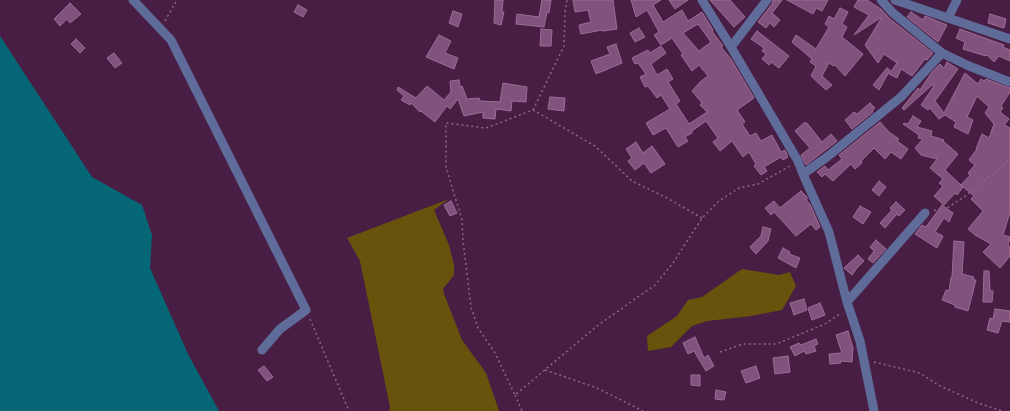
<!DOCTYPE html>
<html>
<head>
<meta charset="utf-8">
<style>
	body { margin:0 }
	canvas { display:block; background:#481e44 }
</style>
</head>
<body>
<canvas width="1010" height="411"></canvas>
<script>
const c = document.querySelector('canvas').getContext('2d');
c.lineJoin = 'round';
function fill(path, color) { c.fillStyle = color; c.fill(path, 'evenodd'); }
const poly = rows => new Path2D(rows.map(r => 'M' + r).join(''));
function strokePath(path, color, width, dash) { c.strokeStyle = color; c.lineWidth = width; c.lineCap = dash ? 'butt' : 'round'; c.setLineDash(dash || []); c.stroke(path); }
fill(poly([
	[449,199,434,210,449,245,454,265,454,275,443,289,444,294,462,340,486,373,499,411,389,411,390,407,360,261,347,238],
	[742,269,779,275,790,272,796,286,782,310,751,316,707,321,692,326,671,347,648,351,647,336,677,316,688,300,702,297]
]), '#68530c');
fill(poly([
	[0,36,92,177,142,205,152,235,150,268,188,354,219,411,0,411]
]), '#056775');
const building = poly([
	[495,0,503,0,502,12,504,12,501,25,494,23,495,0],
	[542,0,551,0,549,13,547,12,544,27,516,24,517,14,539,17,542,0],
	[573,0,613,0,617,29,602,31,602,30,581,34,579,25,591,22,588,10,575,12,573,0],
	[631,0,661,0,653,5,663,22,682,10,688,21,702,12,713,30,712,31,723,46,721,47,731,59,754,98,737,110,745,122,742,124,750,136,756,133,761,141,772,135,781,152,785,150,788,157,783,160,781,157,764,167,767,171,761,175,754,166,756,164,749,152,743,157,732,141,720,151,713,142,718,138,706,121,692,131,692,133,685,137,688,141,678,147,666,128,653,135,646,123,670,109,661,95,657,98,648,86,645,87,640,77,646,74,638,63,635,64,632,58,648,50,650,53,661,46,666,53,651,64,657,75,667,69,673,79,668,82,680,101,676,104,689,124,707,112,700,105,702,103,692,91,700,82,708,76,699,65,692,71,681,55,683,54,672,38,661,45,654,35,659,32,647,10,636,17,631,0],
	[698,24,711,42,699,51,683,33,698,24],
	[669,0,688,0,675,9,669,0],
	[710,0,730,0,745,17,734,27,710,0],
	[773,0,782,0,772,13,780,20,774,27,770,23,766,28,758,22,772,4,773,0],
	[787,0,828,0,822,11,816,8,813,14,787,0],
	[858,0,867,0,881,9,889,18,933,53,927,60,925,59,912,76,901,69,897,78,889,74,897,63,884,54,878,63,865,45,882,17,854,35,869,15,854,7,858,0],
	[70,3,81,14,70,23,67,19,60,26,54,19,70,3],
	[298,5,307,10,303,17,294,12,298,5],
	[840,8,848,12,842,24,847,27,842,37,863,54,845,76,835,65,834,66,829,63,822,76,832,85,826,90,811,76,816,66,810,62,812,59,792,42,796,35,816,49,829,27,825,24,829,16,834,19,840,8],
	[453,11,462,14,458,27,449,23,453,11],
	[911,12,923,20,925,16,947,25,938,42,907,17,911,12],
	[990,14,1006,19,1004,28,988,23,990,14],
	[639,28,645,37,635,42,630,33,639,28],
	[541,29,552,30,551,46,540,46,541,29],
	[960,29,1004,45,1003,47,1010,50,1010,61,999,56,994,62,987,55,986,56,963,49,965,42,956,38,960,29],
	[757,31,789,56,779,68,771,62,769,65,762,59,766,54,762,51,764,48,751,39,757,31],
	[439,35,451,41,445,53,458,58,454,69,426,57,439,35],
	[76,39,85,48,80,53,71,44,76,39],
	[616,44,622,63,596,74,591,61,610,54,607,47,616,44],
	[114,53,122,63,115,68,107,58,114,53],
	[947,62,958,69,935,101,944,113,965,73,978,84,981,79,984,81,986,79,1010,88,1010,92,1001,106,1003,108,1000,112,1009,119,1004,125,1010,128,1010,212,1003,235,1010,237,1008,245,1010,247,1010,256,1000,268,983,252,991,244,975,235,968,229,983,211,971,199,974,196,961,185,970,175,968,173,975,165,969,160,977,149,976,149,982,134,989,138,994,124,985,113,989,107,977,96,967,117,973,120,968,134,954,127,956,122,945,115,939,119,930,108,928,110,921,105,934,86,932,85,904,110,902,108,918,88,920,90,932,72,940,64,944,68,947,62],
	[887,68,890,70,879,90,873,85,887,68],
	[459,80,460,87,462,86,467,99,479,98,480,101,500,102,503,83,527,87,526,102,512,101,511,111,496,109,495,119,483,118,483,112,464,116,458,99,450,109,447,106,435,122,421,111,420,112,411,103,410,105,401,100,404,96,397,90,398,87,416,98,427,86,444,100,451,92,450,81,459,80],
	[550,97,565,98,564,111,548,109,550,97],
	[870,103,875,108,872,111,873,112,852,129,845,120,854,112,857,114,870,103],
	[913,116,921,121,917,127,932,131,931,136,944,140,943,141,958,154,945,170,963,187,957,195,955,193,944,205,934,196,943,186,939,183,943,179,930,168,937,159,921,155,915,148,923,139,918,138,919,135,903,124,904,123,908,124,913,116],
	[880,122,889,132,899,139,897,141,908,149,901,159,891,152,885,159,874,148,861,161,862,163,855,169,851,164,833,181,825,174,822,177,817,172,825,166,828,170,842,159,839,155,880,122],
	[804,123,807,123,822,142,831,134,837,141,806,165,801,155,810,148,795,131,804,123],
	[636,142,643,153,652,146,665,164,651,173,644,163,635,170,628,161,632,158,626,149,636,142],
	[879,181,886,187,879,196,872,190,879,181],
	[801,191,807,197,807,199,806,200,810,204,820,227,816,230,811,224,796,236,774,212,771,215,765,208,774,201,780,208,801,191],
	[451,201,457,213,450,216,444,205,451,201],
	[896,202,905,210,899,216,897,214,885,228,880,223,892,210,890,208,896,202],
	[942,205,953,213,949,222,944,218,935,232,943,236,937,248,915,234,922,225,926,227,942,205],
	[860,206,871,212,863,224,853,217,860,206],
	[763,227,771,229,768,241,756,254,750,247,761,236,763,227],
	[876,240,886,249,873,263,868,259,874,251,870,247,876,240],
	[954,241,964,242,962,274,974,277,973,280,976,280,968,311,955,307,955,305,942,300,946,290,949,291,951,277,952,277,954,241],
	[783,248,790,252,789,254,800,258,796,268,778,258,783,248],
	[858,255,864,261,857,268,852,275,844,268,858,255],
	[984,271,989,271,990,291,993,291,992,302,983,302,984,271],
	[804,299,807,310,794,315,790,303,804,299],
	[820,303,825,315,812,320,808,308,820,303],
	[995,309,1010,311,1010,322,1002,321,998,333,987,330,990,318,993,319,995,309],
	[848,331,853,348,852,362,840,361,841,363,830,364,829,354,842,353,836,335,848,331],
	[695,337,704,358,708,355,714,366,706,371,694,351,688,354,683,343,695,337],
	[816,339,818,344,814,346,816,351,806,354,804,351,795,356,790,347,799,343,801,345,816,339],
	[788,356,790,372,775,374,773,358,788,356],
	[264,366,273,377,267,381,258,370,264,366],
	[756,366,760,378,746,383,741,371,756,366],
	[691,375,700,375,700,386,691,385,691,375],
	[716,390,726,392,724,400,715,399,716,390]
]);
fill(building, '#81527b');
strokePath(building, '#9d6c96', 1);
strokePath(poly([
	[165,21,177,0],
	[533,110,564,46,565,13,567,0],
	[934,210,941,212,964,197,1004,165,1010,157],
	[702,218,669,199,632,181,595,146,533,110,486,128,446,123,446,167,462,220,463,240,471,307,478,328,495,353,515,395,597,326,655,285,673,263,702,218,719,201,739,188,758,184,790,166],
	[310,319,349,411],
	[720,352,743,344,776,344,825,324,841,313],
	[874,362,920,373,938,385,978,403,1002,411],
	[545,370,597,388,643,411],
	[515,395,522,411]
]), '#8b6887', 1.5, [2, 3]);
strokePath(poly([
	[133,0,171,40,306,310,280,329,262,350],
	[702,0,731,47,767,0],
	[881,0,893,13,942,53,969,66,1010,82],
	[895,0,1010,39],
	[948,18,957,0],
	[731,47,798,161,803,174,829,232,847,302,860,341,874,411],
	[803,174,827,157,901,97,942,53],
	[847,302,925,213]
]), '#5f6c99', 9);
</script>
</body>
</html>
